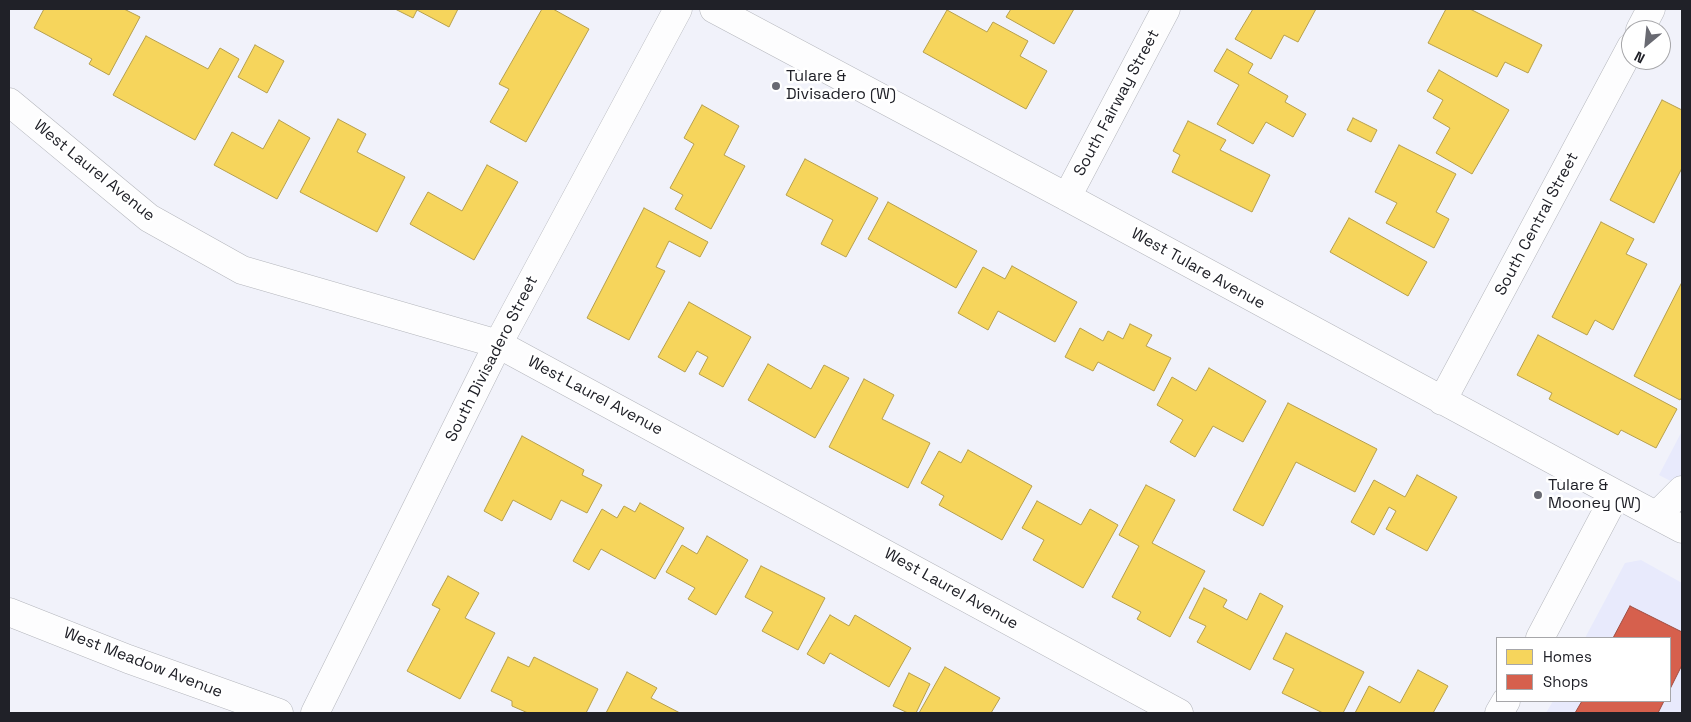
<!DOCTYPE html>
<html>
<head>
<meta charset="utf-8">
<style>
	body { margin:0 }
	#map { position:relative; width:1691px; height:722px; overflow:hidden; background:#f1f2fa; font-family:"Space Grotesk",sans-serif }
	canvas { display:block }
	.frame { position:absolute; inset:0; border:10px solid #202128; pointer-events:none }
	.legend { position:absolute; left:1496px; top:637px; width:175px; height:65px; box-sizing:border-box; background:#fff; border:1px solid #a6a6a9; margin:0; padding:6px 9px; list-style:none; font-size:15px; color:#202128 }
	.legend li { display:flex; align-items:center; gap:10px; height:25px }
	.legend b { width:25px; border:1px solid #a6a6a9 }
	.north { position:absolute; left:1621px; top:20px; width:50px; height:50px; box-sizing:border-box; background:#fff; border:1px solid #a6a6a9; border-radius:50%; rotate:208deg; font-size:14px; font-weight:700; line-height:20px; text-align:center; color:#202128 }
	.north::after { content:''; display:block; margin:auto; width:18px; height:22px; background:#696a72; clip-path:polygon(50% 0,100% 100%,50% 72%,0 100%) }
</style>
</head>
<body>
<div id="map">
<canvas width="1691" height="722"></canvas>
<div class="frame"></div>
<ul class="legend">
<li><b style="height:14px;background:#f6d55c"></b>Homes</li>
<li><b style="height:14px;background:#d6604d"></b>Shops</li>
</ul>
<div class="north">N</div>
</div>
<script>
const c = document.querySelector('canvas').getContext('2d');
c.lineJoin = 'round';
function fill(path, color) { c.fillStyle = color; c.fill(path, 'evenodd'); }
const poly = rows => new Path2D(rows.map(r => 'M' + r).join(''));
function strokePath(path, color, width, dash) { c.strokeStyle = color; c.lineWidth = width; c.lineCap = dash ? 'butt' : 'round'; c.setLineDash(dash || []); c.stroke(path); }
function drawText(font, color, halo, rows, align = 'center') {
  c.font = font + ' "Space Grotesk",sans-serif'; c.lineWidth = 5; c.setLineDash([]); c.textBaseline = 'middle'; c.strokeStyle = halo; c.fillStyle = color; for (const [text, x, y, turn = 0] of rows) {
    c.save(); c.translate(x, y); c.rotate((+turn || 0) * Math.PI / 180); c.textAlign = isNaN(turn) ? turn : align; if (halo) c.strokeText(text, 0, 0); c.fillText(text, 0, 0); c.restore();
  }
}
fill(poly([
	[1682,431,1682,487,1659,475],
	[1641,560,1682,583,1682,713,1546,713,1553,701,1670,701,1670,638,1585,638,1625,563]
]), '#e8eafc');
const homes = poly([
	[44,9,124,9,140,17,109,75,89,64,92,59,34,28,44,9],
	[395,9,458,9,449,27,417,10,413,18,395,9],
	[542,9,553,9,589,29,526,142,490,122,509,89,499,84,542,9],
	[1011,9,1074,9,1054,44,1006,17,1011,9],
	[1253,9,1316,9,1298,42,1284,35,1271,59,1235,39,1253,9],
	[1446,9,1470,9,1542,45,1528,73,1505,62,1497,77,1428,43,1446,9],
	[947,10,987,32,993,22,1028,41,1020,56,1047,71,1026,109,923,52,947,10],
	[146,36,208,69,220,48,239,59,195,140,113,95,146,36],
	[255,45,284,61,267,93,238,77,255,45],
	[1227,49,1253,64,1248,73,1288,96,1285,102,1306,114,1293,137,1266,122,1253,144,1217,124,1239,85,1214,71,1227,49],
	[1439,70,1509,110,1472,174,1436,153,1450,128,1433,118,1443,100,1427,91,1439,70],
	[1662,100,1682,110,1682,168,1654,223,1610,200,1662,100],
	[702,105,739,126,724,155,745,166,711,229,675,209,683,195,670,188,694,144,684,138,702,105],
	[1353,118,1377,130,1371,142,1347,130,1353,118],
	[338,119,366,134,357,152,405,177,377,232,300,192,338,119],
	[279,120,310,138,277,199,214,165,232,132,263,149,279,120],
	[1188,121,1226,140,1220,150,1270,175,1252,212,1172,172,1180,155,1173,151,1188,121],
	[1399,145,1456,174,1436,212,1449,219,1434,248,1386,223,1397,203,1375,192,1399,145],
	[805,159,878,198,846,257,821,244,833,220,786,195,805,159],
	[487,165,518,182,474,260,410,224,428,192,462,211,487,165],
	[888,202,977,251,956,288,868,239,888,202],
	[644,208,708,242,700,257,669,241,656,267,665,271,629,340,587,318,644,208],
	[1349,218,1427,262,1408,296,1330,252,1349,218],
	[1601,222,1634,239,1626,254,1647,264,1613,330,1595,320,1587,335,1552,317,1601,222],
	[1012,266,1077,302,1055,342,998,311,988,330,958,313,983,267,1005,279,1012,266],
	[1682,282,1682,397,1680,400,1634,376,1682,282],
	[689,302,751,337,723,387,699,374,708,357,697,351,685,372,658,357,689,302],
	[1130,324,1152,335,1146,346,1171,358,1154,391,1098,362,1093,371,1065,357,1080,328,1103,341,1108,331,1123,339,1130,324],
	[1538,335,1677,409,1656,448,1621,430,1618,435,1549,399,1552,393,1517,375,1538,335],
	[768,364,811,389,824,365,849,378,815,438,748,400,768,364],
	[1209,368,1266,401,1243,442,1213,426,1195,457,1170,442,1183,420,1157,405,1172,377,1196,391,1209,368],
	[864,379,894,395,882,419,930,443,908,488,829,447,864,379],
	[1288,403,1377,449,1355,492,1296,462,1263,526,1233,510,1288,403],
	[522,436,584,470,582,475,602,485,587,513,561,500,551,520,513,500,502,521,484,511,522,436],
	[968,450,1032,486,1002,540,939,505,944,496,921,483,939,451,961,463,968,450],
	[1417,475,1457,497,1427,551,1386,529,1396,511,1389,507,1374,535,1351,522,1374,480,1405,497,1417,475],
	[1146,485,1175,500,1152,543,1205,571,1170,637,1137,619,1141,612,1112,597,1139,546,1119,535,1146,485],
	[1037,501,1081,525,1090,509,1118,525,1083,588,1033,560,1044,540,1022,528,1037,501],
	[640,503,684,528,655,579,601,549,589,570,573,561,602,509,617,518,624,506,635,512,640,503],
	[707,536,748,560,716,615,688,599,695,588,666,572,682,545,697,554,707,536],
	[761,566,825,598,798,650,762,631,773,612,745,597,761,566],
	[448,576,479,593,465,618,495,633,460,699,407,671,440,609,432,605,448,576],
	[1204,588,1227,600,1223,607,1247,620,1260,593,1283,606,1250,670,1197,642,1206,626,1189,618,1204,588],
	[830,615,849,626,855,615,911,648,889,687,830,653,824,664,807,654,830,615],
	[1286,633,1364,672,1343,713,1323,713,1282,693,1294,669,1273,659,1286,633],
	[508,657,529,667,534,657,598,689,586,713,528,713,512,706,512,701,491,691,508,657],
	[945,667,1000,698,991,713,919,713,945,667],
	[1418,670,1448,686,1433,713,1355,713,1369,686,1400,703,1418,670],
	[627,672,657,688,651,698,680,713,606,713,627,672],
	[909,673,930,684,916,713,908,713,893,706,909,673]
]);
fill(homes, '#f6d55c');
strokePath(homes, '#b69f4c', 1);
const shops = poly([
	[1630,606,1682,632,1682,665,1670,689,1670,638,1613,638,1630,606],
	[1582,701,1664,701,1658,713,1575,713,1582,701]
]);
fill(shops, '#d6604d');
strokePath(shops, '#9f4d42', 1);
const minor = poly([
	[714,9,1067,197,1616,494,1682,529],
	[1640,30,1651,9],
	[9,102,149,218,242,270,498,344,1179,713],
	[1067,197,1166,9],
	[1442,401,1631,47],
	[1657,515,1682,490],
	[9,612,128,659,279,713],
	[1540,638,1616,494],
	[315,713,498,344,678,9],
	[1499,713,1506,701]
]);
strokePath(minor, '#b4b6bc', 29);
strokePath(minor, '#fdfdfe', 28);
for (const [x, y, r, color] of [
	[776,86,5,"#696a72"],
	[1538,495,5,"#696a72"]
]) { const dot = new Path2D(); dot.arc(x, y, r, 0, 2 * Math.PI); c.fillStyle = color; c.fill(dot); strokePath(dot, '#fff', 2); }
drawText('16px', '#202128', '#fff', [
	["Tulare &",786,77],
	["Divisadero (W)",786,95],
	["Tulare &",1548,486],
	["Mooney (W)",1548,504]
], 'left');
drawText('16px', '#202128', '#fff', [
	["South Fairway Street",1117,103,-62],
	["West Laurel Avenue",94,171,39],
	["South Central Street",1537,224,-62],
	["West Tulare Avenue",1198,269,29],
	["South Divisadero Street",492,359,-63],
	["West Laurel Avenue",595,396,28],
	["West Laurel Avenue",951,589,29],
	["West Meadow Avenue",143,663,21]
]);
</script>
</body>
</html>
